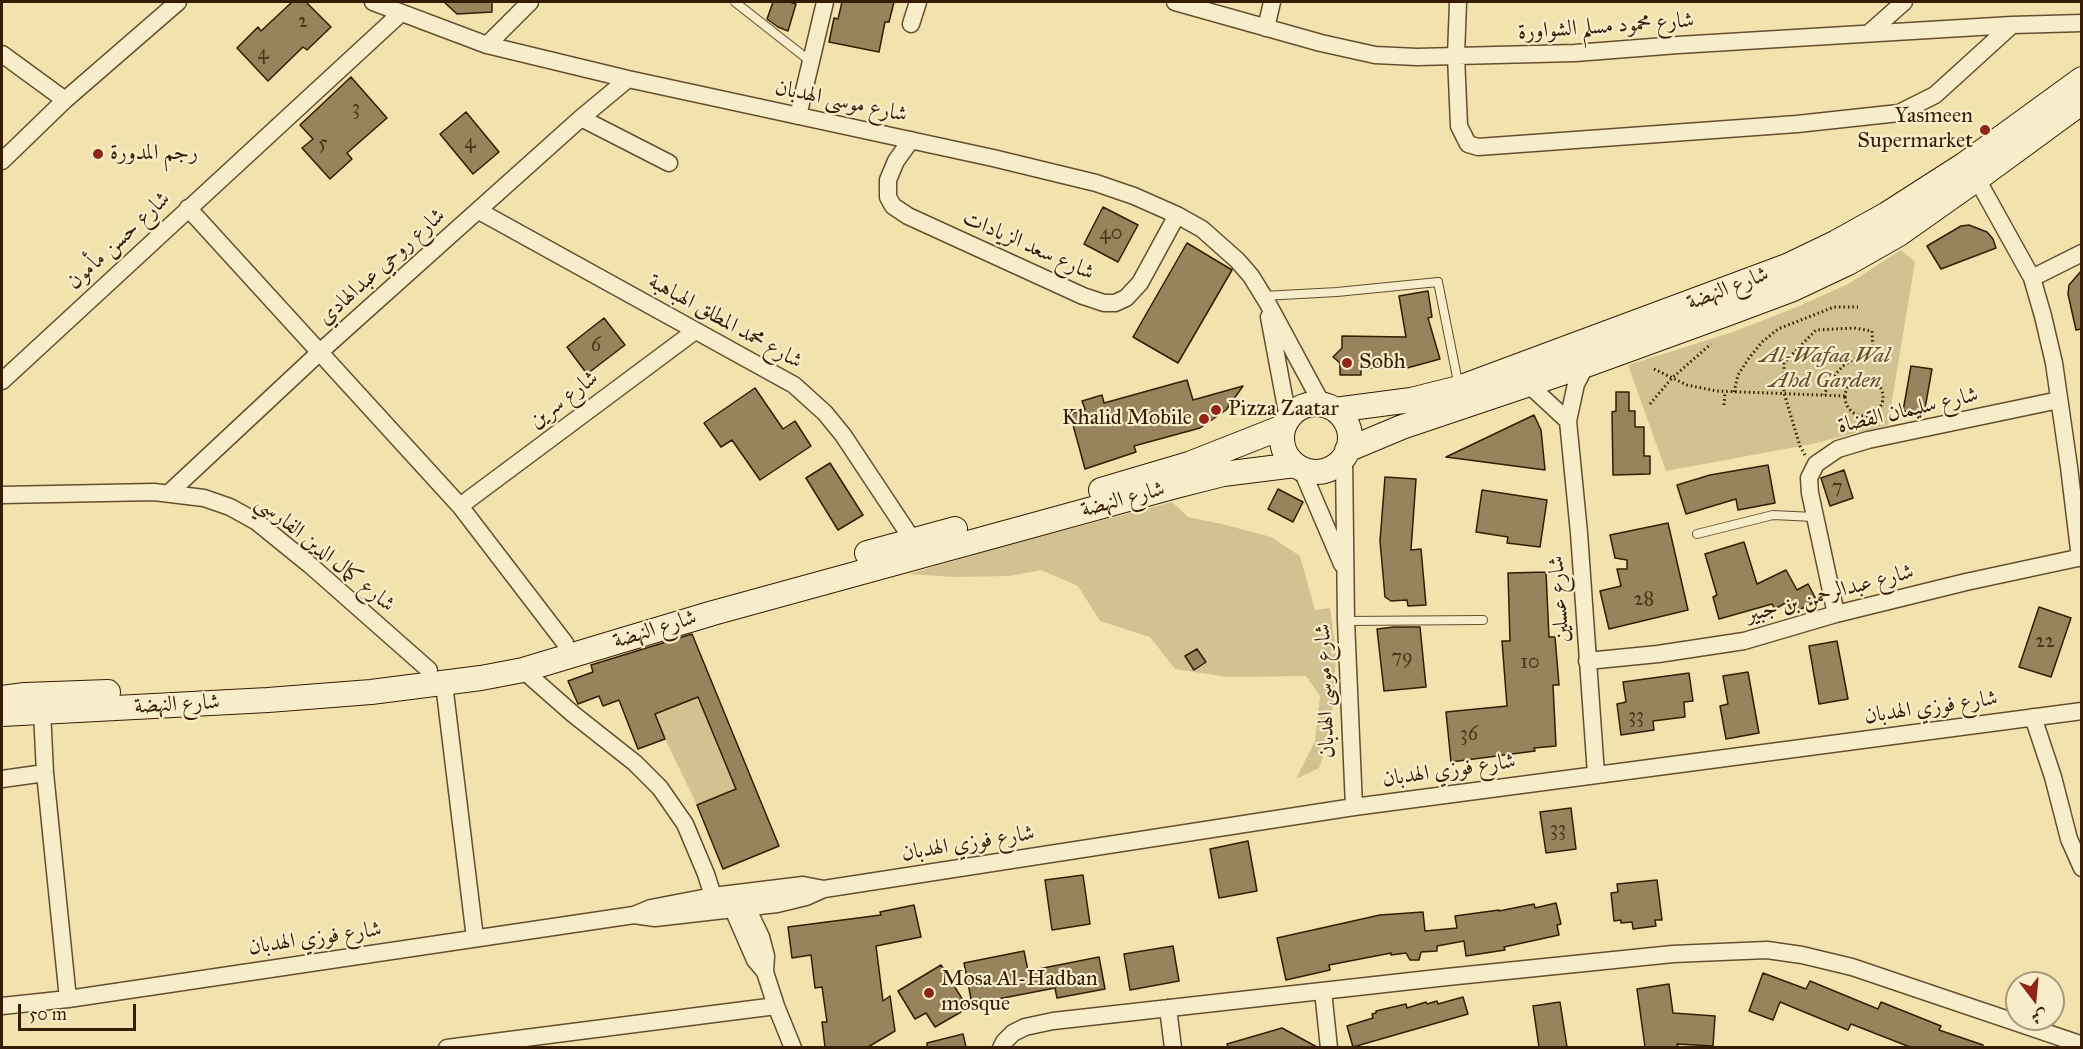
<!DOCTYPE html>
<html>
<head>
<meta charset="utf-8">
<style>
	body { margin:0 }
	#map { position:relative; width:2083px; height:1049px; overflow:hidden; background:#f2e3ae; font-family:"IM FELL Great Primer",Amiri,serif }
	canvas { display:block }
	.frame { position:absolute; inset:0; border:3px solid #351c03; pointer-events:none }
	.north { position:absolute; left:2005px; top:971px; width:60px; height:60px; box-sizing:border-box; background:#f7edca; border:2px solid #a9997a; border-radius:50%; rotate:164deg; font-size:16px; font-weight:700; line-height:24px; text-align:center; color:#351c03 }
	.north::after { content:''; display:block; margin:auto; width:21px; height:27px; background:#8f2418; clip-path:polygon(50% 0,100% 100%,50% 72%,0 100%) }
	.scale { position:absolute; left:18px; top:1004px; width:118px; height:27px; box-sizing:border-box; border:3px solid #351c03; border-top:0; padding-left:8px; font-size:18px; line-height:21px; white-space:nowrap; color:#351c03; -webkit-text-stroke:4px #f7edca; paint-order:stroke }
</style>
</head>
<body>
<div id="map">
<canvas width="2083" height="1049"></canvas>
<div class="frame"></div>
<div class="north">ش</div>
<div class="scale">50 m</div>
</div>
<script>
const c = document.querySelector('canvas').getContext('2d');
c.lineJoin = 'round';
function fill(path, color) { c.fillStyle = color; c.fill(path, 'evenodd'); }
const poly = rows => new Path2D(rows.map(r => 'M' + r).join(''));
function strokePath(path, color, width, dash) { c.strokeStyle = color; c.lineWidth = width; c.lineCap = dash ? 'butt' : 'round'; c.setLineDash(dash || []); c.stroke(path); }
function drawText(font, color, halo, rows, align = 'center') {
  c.font = font + ' "IM FELL Great Primer",Amiri,serif'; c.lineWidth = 4.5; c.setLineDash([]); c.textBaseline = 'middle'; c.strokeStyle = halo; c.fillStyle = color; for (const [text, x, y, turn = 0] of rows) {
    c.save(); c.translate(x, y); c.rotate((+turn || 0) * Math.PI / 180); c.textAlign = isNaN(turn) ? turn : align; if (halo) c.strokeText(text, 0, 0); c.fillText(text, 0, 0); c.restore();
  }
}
fill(poly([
	[1901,250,1915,262,1888,425,1812,444,1666,471,1628,365,1733,332,1797,307,1848,284],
	[1172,502,1188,517,1222,524,1271,537,1300,556,1315,610,1330,608,1336,654,1331,734,1319,768,1296,779,1315,741,1320,696,1306,676,1228,677,1175,669,1150,637,1100,621,1078,586,1041,570,1009,576,954,577,909,574,994,549],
	[642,647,667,709,698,697,736,789,697,805,665,739,631,650]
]), '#d2c191');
const building = poly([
	[292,2,306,2,331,27,307,50,303,47,268,81,237,48,258,27,261,31,292,2],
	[444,2,492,2,492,12,457,14,444,2],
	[773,2,789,2,796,4,788,31,778,27,767,19,773,2],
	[842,2,894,2,889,22,885,22,879,52,829,42,834,18,838,19,842,2],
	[351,77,387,118,347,153,352,159,330,179,302,148,313,139,300,125,351,77],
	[466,112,499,152,473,174,440,134,466,112],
	[1103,207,1138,225,1118,262,1084,244,1103,207],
	[1969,225,1987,232,1993,239,1996,248,1941,269,1927,246,1961,226,1969,225],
	[1187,243,1232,270,1178,363,1133,337,1187,243],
	[2082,270,2082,329,2076,330,2068,294,2069,285,2082,270],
	[1428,291,1432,317,1428,318,1440,359,1407,368,1361,368,1361,375,1340,375,1340,363,1333,357,1342,348,1342,336,1406,337,1399,296,1428,291],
	[604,318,625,345,587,374,567,347,604,318],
	[1911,366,1932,369,1924,414,1903,411,1911,366],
	[1187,380,1193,400,1243,386,1226,410,1200,428,1134,446,1136,452,1085,469,1070,414,1085,409,1082,401,1102,395,1104,403,1187,380],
	[755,388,783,429,795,421,811,446,760,480,732,440,721,447,704,423,755,388],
	[1616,392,1629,392,1629,411,1635,411,1635,427,1644,427,1644,456,1650,456,1650,474,1613,475,1612,412,1616,411,1616,392],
	[1534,415,1541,430,1545,470,1446,457,1534,415],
	[830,463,863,515,838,530,806,478,830,463],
	[1768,465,1775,503,1738,510,1736,499,1686,514,1677,485,1710,475,1768,465],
	[1844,470,1853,498,1830,506,1821,478,1844,470],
	[1385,477,1416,479,1411,550,1421,549,1426,605,1408,606,1407,600,1391,601,1385,597,1380,541,1385,477],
	[1278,489,1303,502,1293,522,1268,509,1278,489],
	[1482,490,1547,500,1540,547,1507,543,1508,537,1476,532,1482,490],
	[1668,523,1688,610,1609,629,1600,591,1621,586,1617,569,1627,569,1627,560,1615,558,1610,535,1668,523],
	[1744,542,1757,584,1786,570,1797,590,1808,584,1817,601,1793,613,1787,602,1775,609,1772,604,1719,619,1713,597,1717,595,1705,554,1744,542],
	[1546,572,1549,637,1555,637,1559,685,1553,685,1556,746,1534,748,1535,751,1451,762,1446,712,1507,706,1502,641,1510,641,1508,573,1546,572],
	[2039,607,2071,618,2051,677,2019,667,2039,607],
	[1394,627,1420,627,1426,687,1384,691,1377,629,1394,627],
	[692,634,779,846,723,869,697,805,736,789,698,697,655,714,665,739,638,749,619,700,603,706,599,696,578,704,568,681,593,672,591,665,692,634],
	[1837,641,1848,699,1819,704,1809,646,1837,641],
	[1197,649,1206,662,1194,670,1185,656,1197,649],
	[1748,672,1759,733,1726,739,1720,706,1728,704,1723,676,1748,672],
	[1689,673,1693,701,1684,702,1685,717,1653,721,1654,730,1621,735,1617,704,1626,702,1623,682,1689,673],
	[1571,808,1576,849,1546,853,1540,812,1571,808],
	[1248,841,1257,891,1219,898,1210,849,1248,841],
	[1083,875,1090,924,1052,930,1045,880,1083,875],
	[1657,880,1662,920,1655,920,1656,926,1633,929,1632,922,1621,923,1621,920,1614,921,1611,893,1618,892,1617,884,1657,880],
	[1556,903,1561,924,1557,925,1559,935,1504,947,1505,950,1466,956,1464,941,1437,946,1437,951,1421,952,1419,960,1410,960,1406,953,1391,955,1391,953,1329,965,1330,970,1286,980,1277,938,1380,915,1423,912,1425,931,1457,928,1455,916,1499,910,1499,911,1534,904,1535,908,1556,903],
	[914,905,921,937,876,946,883,1001,890,996,895,1031,868,1047,825,1047,822,1022,827,1022,822,987,815,988,811,955,792,958,788,927,881,915,880,912,914,905],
	[1173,946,1179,981,1130,990,1124,954,1173,946],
	[1024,951,1028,971,1099,957,1105,989,1057,998,1055,988,972,1004,964,963,1024,951],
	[941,965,966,1005,958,1007,961,1012,935,1027,926,1013,915,1019,898,991,941,965],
	[1763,973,1806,989,1810,981,1878,1009,1881,1002,1941,1026,1939,1030,1983,1045,1983,1047,1910,1047,1851,1024,1848,1030,1780,1002,1773,1020,1749,1011,1763,973],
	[1669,984,1673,1013,1715,1016,1713,1046,1677,1044,1678,1047,1645,1047,1637,989,1669,984],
	[1463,997,1468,1014,1353,1047,1347,1026,1373,1018,1372,1014,1376,1013,1376,1011,1406,1004,1407,1008,1426,1002,1427,1004,1437,1001,1438,1004,1463,997],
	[1560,1002,1567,1047,1539,1047,1533,1006,1560,1002],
	[1282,1028,1317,1047,1228,1047,1227,1044,1282,1028],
	[963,1034,966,1047,927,1047,927,1043,963,1034]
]);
fill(building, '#97835c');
strokePath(building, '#351c03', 1.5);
const lane = poly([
	[735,2,810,61],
	[1263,296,1337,292,1438,282,1459,387],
	[1697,534,1773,515,1814,517],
	[1346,621,1483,620]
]);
const street = poly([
	[373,2,487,45,628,79,993,158,1096,183,1134,196,1177,215,1202,229,1237,260,1251,276,1267,302,1322,404],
	[1175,2,1321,43,1375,55,1417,57,1575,53,1678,45,2012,25,2082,23],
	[1458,2,1456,56,1459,126,1468,144,1478,147,1797,124,1899,113,1935,95,2012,25],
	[911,24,918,2],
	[1266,28,1272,2],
	[1869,33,1904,2],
	[487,45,530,2],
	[2,54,65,100],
	[798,116,825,2],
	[581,118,669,163],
	[911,140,896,161,888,180,888,197,893,206,908,216,1083,296,1104,303,1115,303,1126,298,1140,283,1177,215],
	[2,161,65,100,178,2],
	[1977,179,2032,278,2043,316,2054,363,2069,467,2080,558],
	[188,208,460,506,565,643],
	[479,211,794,385,825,413,843,435,918,548],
	[2032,278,2082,253],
	[1269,317,1288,418],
	[1586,365,1576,384,1568,421,1579,533,1596,774],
	[2,381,401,13],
	[1528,384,1568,421],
	[1344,456,1346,621,1354,807],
	[1301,468,1342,564],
	[170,492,321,351,581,118,628,79],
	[2,495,154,492,204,498,230,507,257,522,310,565,429,670],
	[460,506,695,331],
	[1836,614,1810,493,1809,478,1816,464,1838,449,1868,440,2059,400],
	[1587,661,1658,654,1744,641,1836,614,1966,582,2082,557],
	[523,670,573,714,635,763,660,788,685,824,706,874,713,896],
	[444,684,475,938],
	[42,711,45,773,68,999],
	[2033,717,2053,777,2069,839,2082,868],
	[2,779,45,773],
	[728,898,755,960,765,972],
	[743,899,761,937,766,956,765,972,776,1006,793,1048],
	[634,915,655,918,777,904,806,897,824,889,1354,807,2082,711],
	[1323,991,1329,1048],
	[2,1006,68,999,634,915,651,908,713,896,803,885,824,889],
	[1168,1008,1173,1048],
	[447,1048,776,1006],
	[1001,1048,1004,1042,1013,1033,1025,1027,1053,1021,1447,977,1673,954,1767,950,1802,955,1852,967,2077,1043]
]);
const secondary = poly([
	'1282 438a34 34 0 1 1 68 0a34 34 0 1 1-68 0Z',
	[1335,410,1411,400,1459,388,1787,266,1835,243,1887,214,1965,164,2082,79],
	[1347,450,1402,427,1586,365,1729,313,1793,289,1848,263,1899,234,1977,179,2082,102],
	[1101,490,1189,464,1283,427],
	[867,553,955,529],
	[2,698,25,695,108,692],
	[2,714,268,700,371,692,481,678,523,670,713,613,1176,486,1223,474,1295,465]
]);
strokePath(lane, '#644e2e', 10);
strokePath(street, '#644e2e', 19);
strokePath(secondary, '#351c03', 26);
strokePath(poly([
	[1654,369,1687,385,1717,391,1845,396],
	'1845 397a19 19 0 1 1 38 0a19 19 0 1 1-38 0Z',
	[1734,392,1738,375,1749,358,1762,342,1778,329,1834,307,1858,307],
	[1650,404,1672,378,1711,344],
	[1724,405,1725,392],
	[1805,455,1800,446,1784,393,1784,363,1816,330,1854,328,1872,331,1873,354,1852,360,1843,366,1831,379,1824,395]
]), '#351c03', 3, [1.5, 3]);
strokePath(lane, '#f7edca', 8);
strokePath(street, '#f7edca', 16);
strokePath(secondary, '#f7edca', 24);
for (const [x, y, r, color] of [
	[1985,130,6,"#8f2418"],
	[98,154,6,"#8f2418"],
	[1347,363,6,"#8f2418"],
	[1216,410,6,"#8f2418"],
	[1204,419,6,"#8f2418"],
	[929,993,6,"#8f2418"]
]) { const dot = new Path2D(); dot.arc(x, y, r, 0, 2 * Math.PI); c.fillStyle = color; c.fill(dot); strokePath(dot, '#f7edca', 2); }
drawText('20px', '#4e3619', null, [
	["2",303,22],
	["4",263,54],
	["3",356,109],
	["4",470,143],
	["5",323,144],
	["40",1111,234],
	["6",596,346],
	["7",1837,488],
	["28",1644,600],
	["22",2045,642],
	["79",1402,658],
	["10",1530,663],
	["33",1636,717],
	["36",1469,735],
	["33",1558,830]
]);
drawText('22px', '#351c03', '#f7edca', [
	["شارع محمود مسلم الشواورة",1606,27,-4],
	["شارع موسى الهدبان",841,102,12],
	["شارع حسن مأمون",119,241,-43],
	["شارع سعد الزيادات",1028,246,24],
	["شارع روحي عبدالهادي",382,267,-42],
	["شارع النهضة",1728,289,-21],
	["شارع محمد المطلق الهباهبة",725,322,29],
	["شارع سرين",564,400,-37],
	["شارع سليمان القضاة",1908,411,-13],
	["شارع النهضة",1123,500,-15],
	["شارع كمال الدين الفارسي",325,554,39],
	["شارع عبدالرحمن بن جبير",1830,594,-15],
	["شارع عسلين",1560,599,-94],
	["شارع النهضة",655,630,-17],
	["شارع موسى الهدبان",1326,691,-92],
	["شارع النهضة",177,705,-3],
	["شارع فوزي الهدبان",1931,708,-8],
	["شارع فوزي الهدبان",1449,771,-8],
	["شارع فوزي الهدبان",968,844,-9],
	["شارع فوزي الهدبان",315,939,-8]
]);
drawText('22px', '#351c03', '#f7edca', [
	["Yasmeen",1973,117,"right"],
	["Supermarket",1973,142,"right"],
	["رجم المدورة",110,154],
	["Sobh",1359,363],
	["Pizza Zaatar",1228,410],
	["Khalid Mobile",1192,419,"right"],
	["Mosa Al-Hadban",941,980],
	["mosque",941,1005]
], 'left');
drawText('italic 22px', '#644e2e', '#f7edca', [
	["Al-Wafaa Wal",1825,357],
	["Ahd Garden",1825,382]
]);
</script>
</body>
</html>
